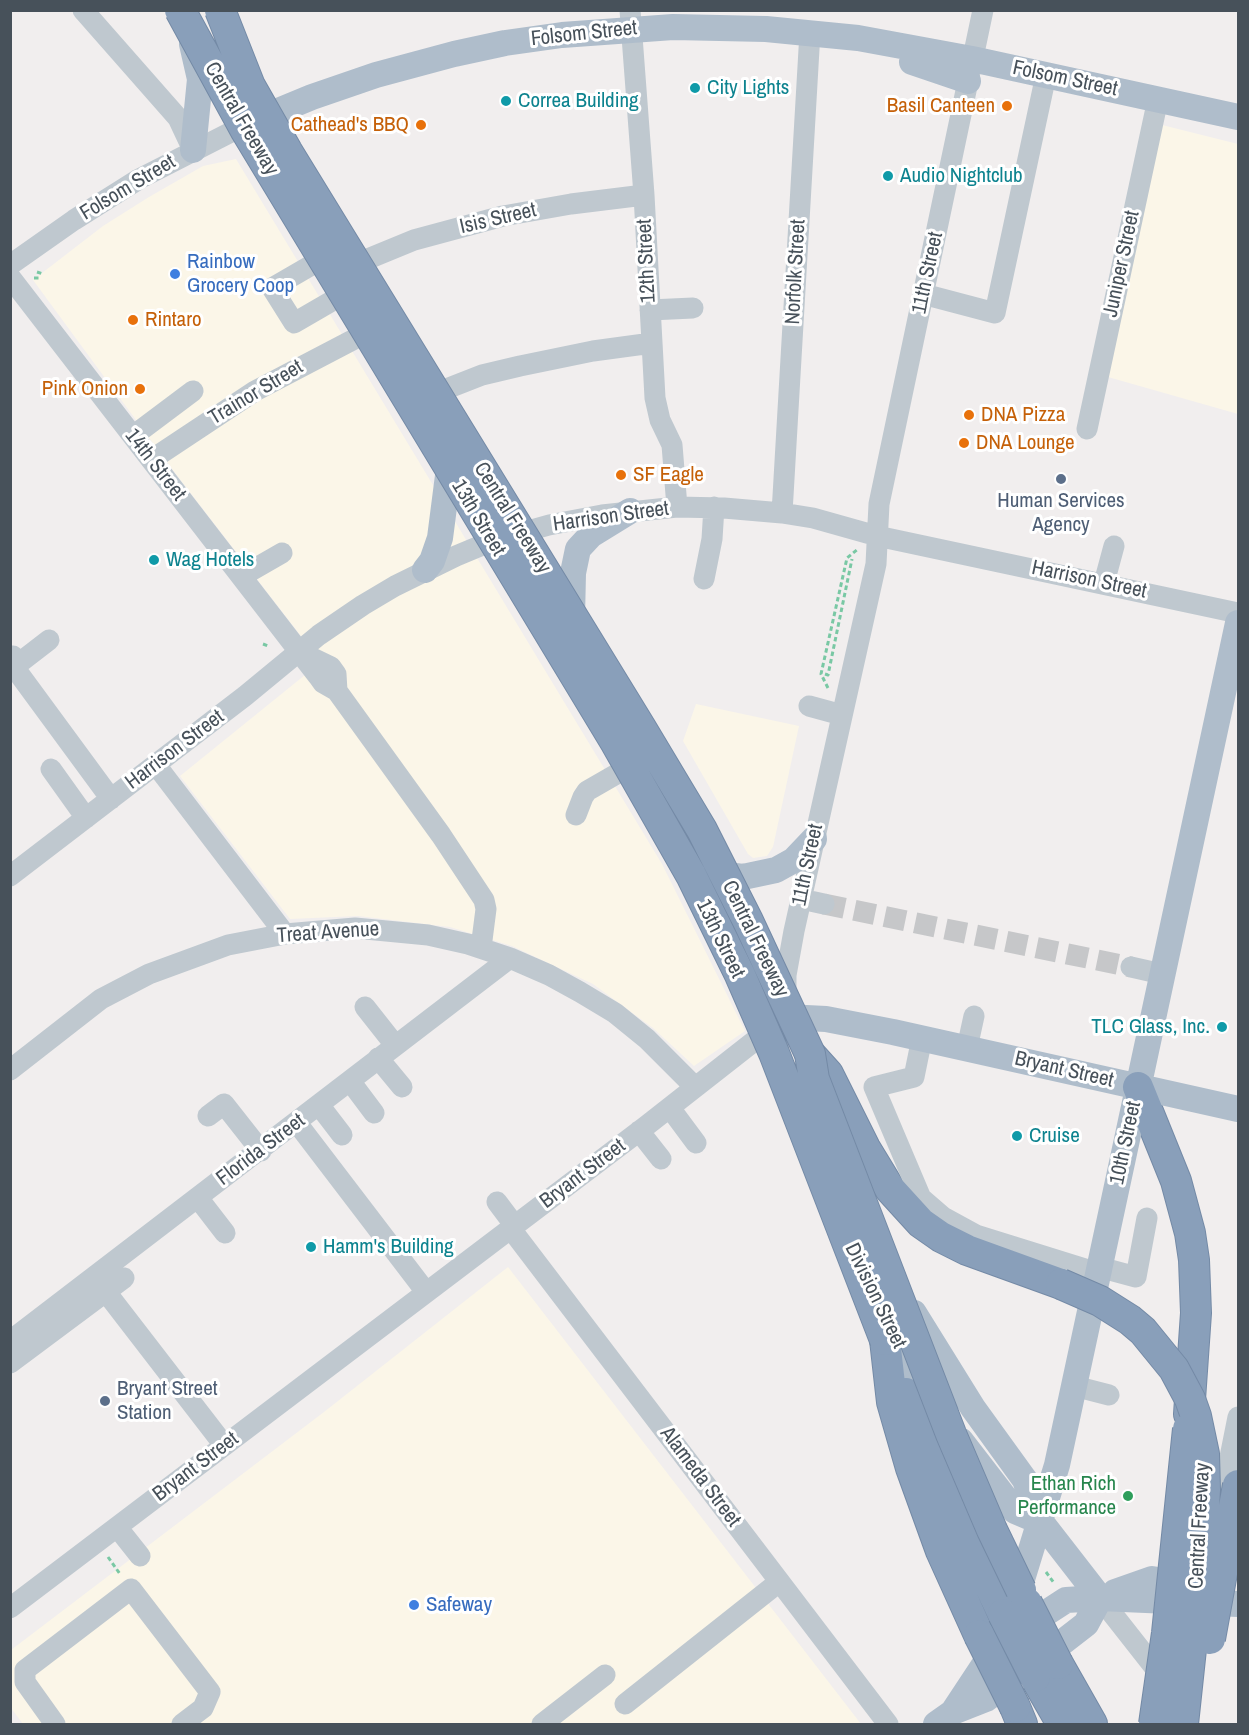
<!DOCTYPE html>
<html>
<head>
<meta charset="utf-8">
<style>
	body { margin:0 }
	#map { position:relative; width:1249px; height:1735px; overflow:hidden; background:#f1eeee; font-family:"Archivo Narrow",sans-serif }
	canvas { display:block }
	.frame { position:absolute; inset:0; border:12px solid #47515a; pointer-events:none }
</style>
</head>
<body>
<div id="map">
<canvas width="1249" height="1735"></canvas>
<div class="frame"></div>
</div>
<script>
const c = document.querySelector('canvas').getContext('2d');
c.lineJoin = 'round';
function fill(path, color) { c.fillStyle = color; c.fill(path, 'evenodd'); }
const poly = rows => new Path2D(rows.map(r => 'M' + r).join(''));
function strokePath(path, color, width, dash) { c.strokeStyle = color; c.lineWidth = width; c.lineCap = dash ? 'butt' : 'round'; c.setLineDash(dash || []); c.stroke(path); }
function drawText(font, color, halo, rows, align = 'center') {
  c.font = font + ' "Archivo Narrow",sans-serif'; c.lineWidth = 6; c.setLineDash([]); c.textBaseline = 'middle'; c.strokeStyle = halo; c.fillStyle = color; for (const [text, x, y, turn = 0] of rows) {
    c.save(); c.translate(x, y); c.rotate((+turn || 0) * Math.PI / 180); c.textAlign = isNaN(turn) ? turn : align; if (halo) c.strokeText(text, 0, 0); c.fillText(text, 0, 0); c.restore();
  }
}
fill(poly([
	[1162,125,1238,144,1238,414,1108,377],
	[236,159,662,864,745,1031,694,1066,653,1028,593,984,512,946,450,927,358,916,290,919,180,776,321,662,172,469,33,280,103,226,149,197,203,166],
	[696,704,799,726,773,847,767,856,753,858,748,854,683,741],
	[508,1267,861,1724,23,1724,11,1708,11,1650,324,1412]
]), '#fbf6e8');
strokePath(poly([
	[824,904,1131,967]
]), '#c6c7c9', 21, [21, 10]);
const highway = poly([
	[810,1054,828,1074,865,1148,890,1189,921,1223,941,1237,967,1250,1061,1284],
	[1138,1087,1176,1181,1190,1233,1194,1260,1196,1313,1189,1414],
	[885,1340,892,1402,911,1468,941,1551,979,1635],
	[906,1393,946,1493,1003,1614],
	[1058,1664,1092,1724],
	[1035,1677,1062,1724],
	[1015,1707,1022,1724]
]);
strokePath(highway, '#748aa6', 32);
strokePath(poly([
	[37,272,43,274],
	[34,278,41,278],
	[263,644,268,646],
	[825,674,828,675,852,559],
	[828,688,821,674,847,558,858,549],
	[108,1557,120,1574],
	[1046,1572,1054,1583]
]), '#79c8a4', 3, [4.5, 3]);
strokePath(poly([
	[83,10,178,118,193,150],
	[630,10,644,195,655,398,660,420,672,445,677,507],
	[322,259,272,288,294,323,344,294],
	[358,263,414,240,503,216,571,204,644,195],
	[10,265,74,220,139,179,241,127],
	[10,277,318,676,323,683,337,691,441,835,484,900,486,909,481,948],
	[923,294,995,313,1046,75],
	[650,310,693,308],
	[436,393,482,375,520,366,593,351,652,343],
	[1087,429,1158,99],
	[133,436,193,391],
	[151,460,255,391,366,333],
	[782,513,810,32],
	[242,576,282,553],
	[704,579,712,539,714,507],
	[1104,583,1114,546],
	[304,654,331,667,336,674,337,691],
	[13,656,14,667,111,799],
	[14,667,49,640],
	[809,706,842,715],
	[156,765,285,934],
	[51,769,86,818],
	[576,815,583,797,587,791,627,768],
	[10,876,245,696,319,635,363,605,395,586,456,556,492,541,549,525,602,515,677,507,724,508,782,513,813,518,877,536,1238,613],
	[801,899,824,904],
	[1131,967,1162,974],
	[786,996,786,975,794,931,876,564,879,504,983,10],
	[365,1007,395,1045],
	[922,1038,914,1077,874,1087,921,1198,943,1217,976,1235,1098,1273],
	[967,1048,974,1016],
	[378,1058,402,1087],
	[10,1070,101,999,149,974,228,945,285,934,355,928,428,935,468,944,510,958,549,975,580,992,615,1013,647,1039,695,1087],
	[350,1081,374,1113],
	[319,1105,342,1135],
	[670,1108,696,1143],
	[208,1116,224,1104,261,1151],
	[297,1123,426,1292],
	[639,1131,661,1159],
	[198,1198,225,1233],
	[497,1202,515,1226],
	[511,1229,888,1724],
	[1099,1267,1136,1277,1147,1218],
	[106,1292,224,1445],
	[10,1341,510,958],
	[10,1363,124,1278],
	[1074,1386,1109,1395],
	[1221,1502,1238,1417],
	[117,1527,140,1556],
	[1100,1598,1166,1682],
	[10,1608,646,1126,776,1024],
	[625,1704,779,1582],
	[55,1724,25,1682,25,1670,131,1589,210,1692,203,1708,182,1724],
	[542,1724,605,1675]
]), '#bfc8cf', 21);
strokePath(poly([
	[192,44,200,79,193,150],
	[912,62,968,81],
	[249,123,312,97,376,75,454,54,505,43,562,35,673,27,766,29,858,38,972,59,1238,117],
	[425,570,432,561,440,538,449,468],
	[572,618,573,573,578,549,591,535,630,511],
	[721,871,727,875,743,877,776,870,794,860,814,839],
	[786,1017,826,1019,893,1032,1238,1109],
	[914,1313,973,1408,1025,1480,1041,1522,1100,1598],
	[885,1322,926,1391],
	[961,1441,1015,1511,1041,1522],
	[1115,1592,1152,1579,1192,1585],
	[1016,1599,1057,1465,1238,623],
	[953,1712,990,1656,1026,1626,1066,1600,1100,1598,1238,1604],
	[936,1724,953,1712,986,1699,1046,1655,1086,1624,1100,1598]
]), '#afbdcb', 26);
strokePath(highway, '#899fba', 30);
const highwayBridge = poly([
	[180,10,246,131,616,743,691,875,740,975,774,1053,885,1340],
	[220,10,250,86,287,151,641,728,702,830,748,921,810,1054,814,1079,951,1434,992,1530,1021,1590],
	[1061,1284,1100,1301,1130,1320,1143,1331,1174,1369,1190,1399,1196,1416,1204,1454,1205,1490,1201,1555,1183,1724],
	[1027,1603,1058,1664],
	[1003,1614,1035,1677],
	[979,1635,1015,1707],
	[1210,1639,1238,1485],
	[1154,1724,1167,1633,1188,1429]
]);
strokePath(highwayBridge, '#748aa6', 32, []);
strokePath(highwayBridge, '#899fba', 30);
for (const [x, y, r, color] of [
	[695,88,6,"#0f9aa8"],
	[506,101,6,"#0f9aa8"],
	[1007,106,6,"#e8710a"],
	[421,125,6,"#e8710a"],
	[888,176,6,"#0f9aa8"],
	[175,274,6,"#3f7fe0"],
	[133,320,6,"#e8710a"],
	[140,389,6,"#e8710a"],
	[969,415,6,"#e8710a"],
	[964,443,6,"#e8710a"],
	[621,475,6,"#e8710a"],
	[1061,479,6,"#5c6f8a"],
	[154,560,6,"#0f9aa8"],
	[1222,1027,6,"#0f9aa8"],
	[1017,1136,6,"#0f9aa8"],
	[311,1247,6,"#0f9aa8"],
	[105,1401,6,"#5c6f8a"],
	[1128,1496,6,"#2e9e5b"],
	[414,1605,6,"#3f7fe0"]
]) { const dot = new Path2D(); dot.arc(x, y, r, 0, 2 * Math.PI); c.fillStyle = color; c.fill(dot); strokePath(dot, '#fff', 2); }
drawText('21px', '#47515a', '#fff', [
	["Folsom Street",584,34,-6],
	["Folsom Street",1065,79,12],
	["Central Freeway",241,119,60],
	["Folsom Street",128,188,-31],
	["Isis Street",498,219,-13],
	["12th Street",647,261,-93],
	["Juniper Street",1122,264,-78],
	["Norfolk Street",796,272,-87],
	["11th Street",928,273,-78],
	["Trainor Street",256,393,-31],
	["14th Street",155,465,52],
	["Harrison Street",611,517,-8],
	["13th Street",478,518,59],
	["Central Freeway",512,518,58],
	["Harrison Street",1089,580,12],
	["Harrison Street",175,750,-37],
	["11th Street",808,865,-78],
	["Treat Avenue",328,933,-4],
	["13th Street",720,939,64],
	["Central Freeway",755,939,64],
	["Bryant Street",1064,1070,13],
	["10th Street",1126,1143,-78],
	["Florida Street",261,1150,-37],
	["Bryant Street",583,1174,-37],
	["Division Street",875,1296,64],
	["Bryant Street",196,1467,-37],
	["Alameda Street",700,1477,53],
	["Central Freeway",1200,1526,-87]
]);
drawText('21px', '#0d838f', '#fff', [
	["City Lights",707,88],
	["Correa Building",518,101],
	["Audio Nightclub",900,176],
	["Wag Hotels",166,560],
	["TLC Glass, Inc.",1210,1027,"right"],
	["Cruise",1029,1136],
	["Hamm's Building",323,1247]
], 'left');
drawText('21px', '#c56008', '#fff', [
	["Basil Canteen",995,106,"right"],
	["Cathead's BBQ",409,125,"right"],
	["Rintaro",145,320],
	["Pink Onion",128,389,"right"],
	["DNA Pizza",981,415],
	["DNA Lounge",976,443],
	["SF Eagle",633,475]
], 'left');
drawText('21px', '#366cbe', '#fff', [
	["Rainbow",187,262],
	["Grocery Coop",187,286],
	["Safeway",426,1605]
], 'left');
drawText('21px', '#4e5e75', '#fff', [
	["Human Services",1061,501],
	["Agency",1061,525],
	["Bryant Street",117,1389,"left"],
	["Station",117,1413,"left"]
]);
drawText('21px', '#27864d', '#fff', [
	["Ethan Rich",1116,1484],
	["Performance",1116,1508]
], 'right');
</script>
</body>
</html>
